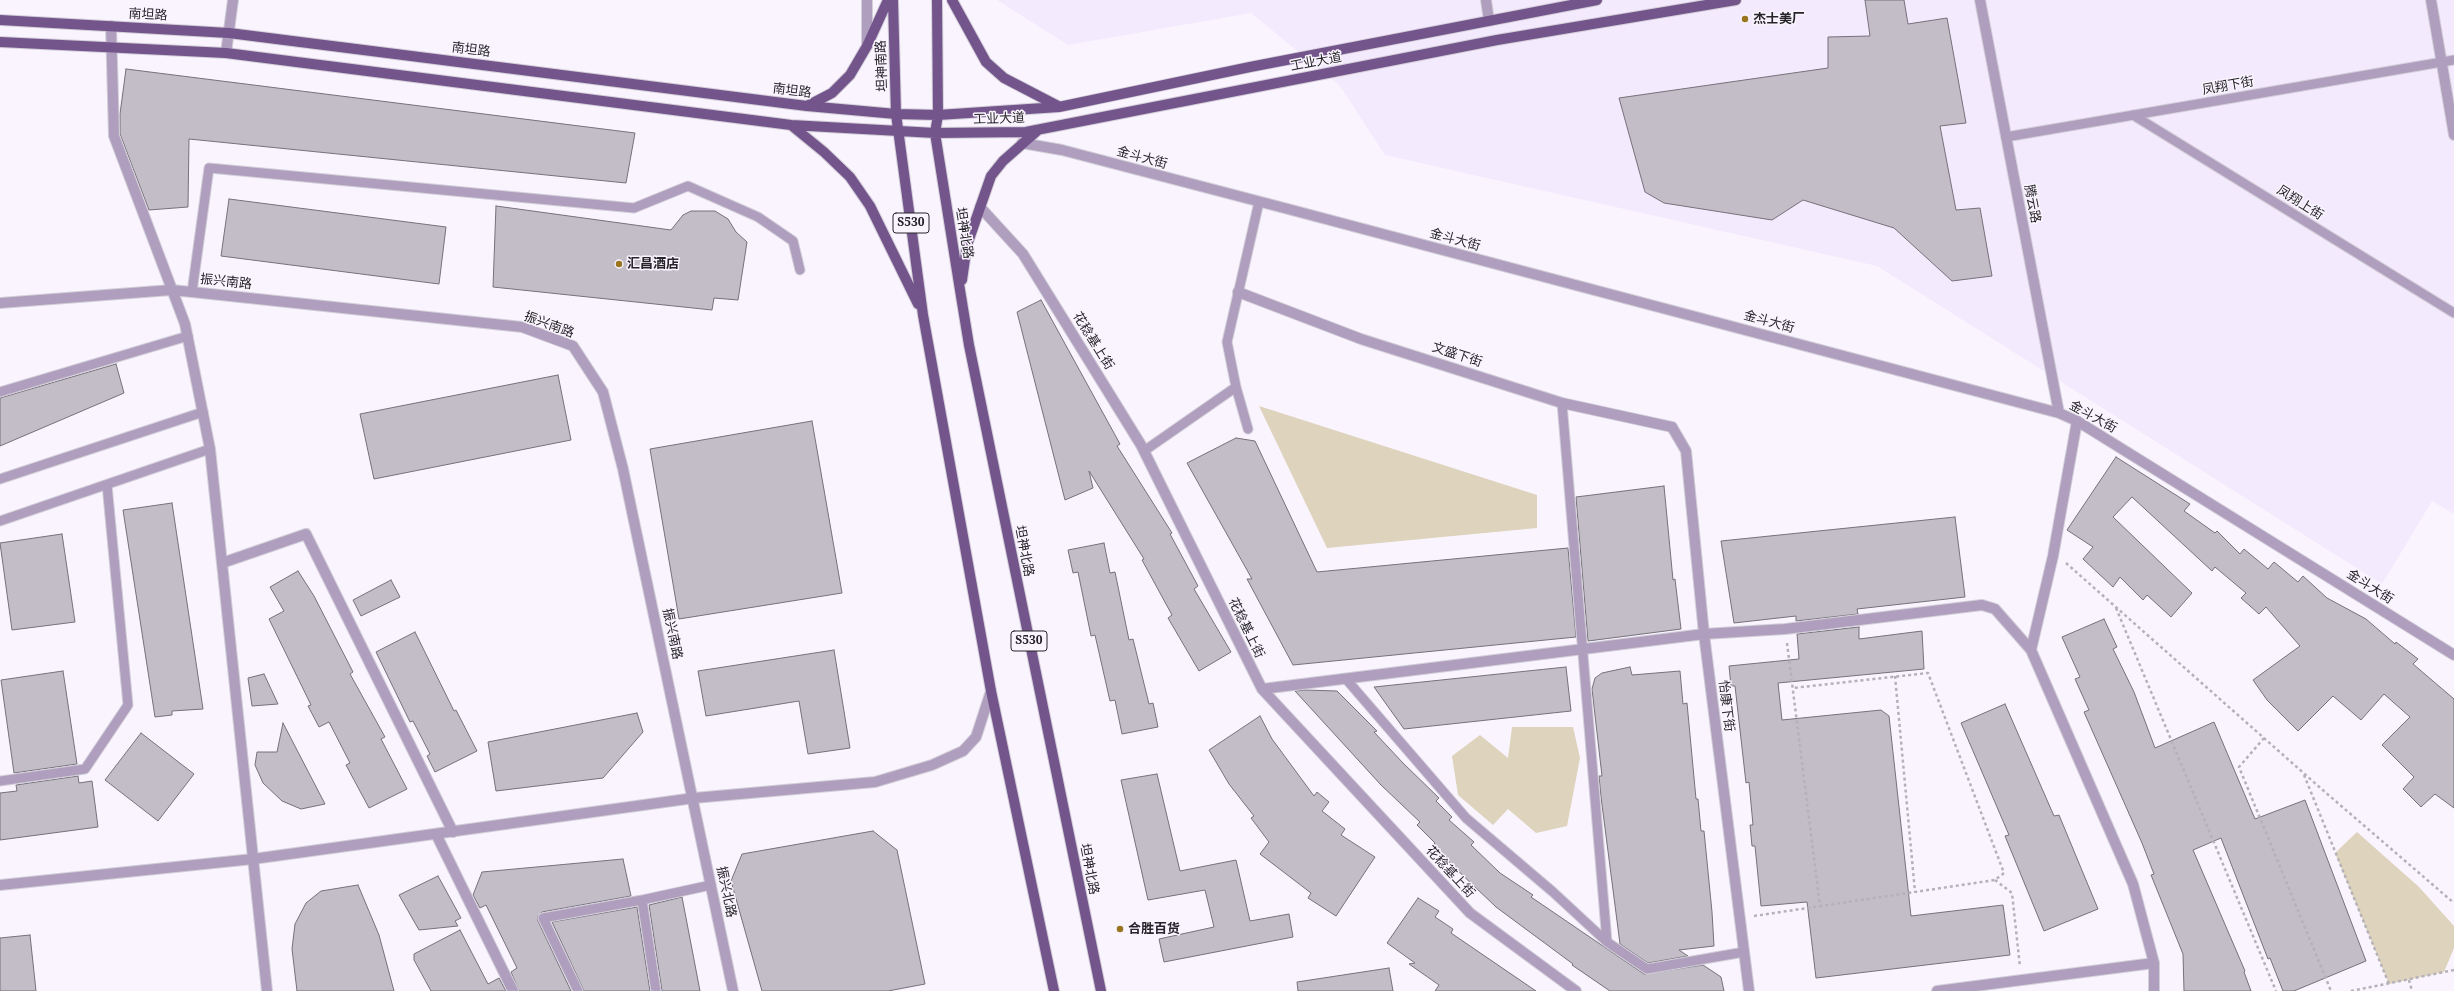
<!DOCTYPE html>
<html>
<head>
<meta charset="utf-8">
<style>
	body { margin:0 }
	canvas { display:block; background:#f9f4fe }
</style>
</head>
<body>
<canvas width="2454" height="991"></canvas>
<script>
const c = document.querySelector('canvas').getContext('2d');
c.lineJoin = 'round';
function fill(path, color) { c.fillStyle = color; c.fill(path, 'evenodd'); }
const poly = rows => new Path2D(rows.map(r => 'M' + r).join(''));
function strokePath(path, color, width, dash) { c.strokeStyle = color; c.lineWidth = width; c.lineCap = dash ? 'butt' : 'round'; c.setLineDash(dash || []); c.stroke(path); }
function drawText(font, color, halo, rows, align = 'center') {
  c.font = font + ' "Noto Serif","Noto Sans SC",serif'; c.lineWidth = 3; c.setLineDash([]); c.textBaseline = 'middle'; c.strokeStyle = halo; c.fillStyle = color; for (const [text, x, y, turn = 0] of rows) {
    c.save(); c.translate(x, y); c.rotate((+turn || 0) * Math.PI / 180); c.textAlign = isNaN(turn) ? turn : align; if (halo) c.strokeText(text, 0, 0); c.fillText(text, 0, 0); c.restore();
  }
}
fill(poly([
	[997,0,2454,0,2454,514,2432,501,2382,584,1877,266,1385,155,1340,86,1251,13,1068,45]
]), '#f4eafd');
fill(poly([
	[1259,406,1537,495,1537,528,1327,548],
	[1512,727,1573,727,1580,758,1567,826,1536,833,1508,809,1493,825,1458,795,1452,756,1480,735,1508,758],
	[2357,832,2419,887,2454,926,2454,948,2444,972,2389,984,2335,853]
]), '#ded3bc');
const building = poly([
	[1865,0,1904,0,1908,24,1947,18,1966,123,1940,126,1956,210,1980,208,1992,276,1952,281,1894,228,1803,200,1772,220,1664,203,1645,192,1619,98,1828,68,1828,37,1870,36,1865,0],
	[126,69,635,133,626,183,189,139,188,207,149,210,120,134,120,114,126,69],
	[229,199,446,227,439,284,221,256,229,199],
	[496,206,671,230,683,215,691,211,715,211,728,219,736,232,747,242,738,300,714,298,712,310,493,287,496,206],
	[1041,300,1120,444,1117,446,1172,533,1170,534,1198,586,1194,589,1231,652,1199,671,1168,618,1172,615,1142,560,1144,559,1089,471,1093,488,1065,500,1017,312,1041,300],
	[116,364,124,393,0,446,0,398,116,364],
	[558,375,571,440,374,479,360,414,558,375],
	[812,421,842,593,679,619,650,449,812,421],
	[1236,438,1255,441,1317,572,1568,548,1576,637,1293,665,1247,579,1252,579,1187,463,1236,438],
	[2116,457,2190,504,2184,511,2215,533,2217,531,2240,554,2244,549,2268,569,2274,562,2298,582,2303,576,2327,598,2366,619,2395,644,2396,642,2418,659,2413,664,2454,699,2454,808,2435,794,2421,807,2403,789,2414,777,2382,745,2410,717,2384,694,2361,720,2333,696,2298,731,2267,700,2253,680,2300,646,2266,607,2259,614,2241,598,2246,593,2215,567,2212,571,2132,497,2113,517,2192,593,2171,617,2147,595,2143,600,2120,577,2113,587,2083,559,2093,547,2067,530,2116,457],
	[1664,486,1673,580,1675,579,1681,629,1588,641,1576,497,1664,486],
	[172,503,203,709,172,711,172,715,155,717,123,510,172,503],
	[1955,517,1965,597,1857,609,1858,614,1796,621,1796,616,1734,623,1721,541,1955,517],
	[62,534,75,622,12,630,0,543,62,534],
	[1104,543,1110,573,1115,572,1129,640,1133,639,1149,704,1153,703,1158,727,1122,734,1115,700,1110,701,1095,635,1091,636,1078,572,1073,573,1068,550,1104,543],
	[298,571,314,596,353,672,350,674,385,737,381,739,407,789,369,808,346,765,350,763,329,722,319,727,308,706,311,705,269,619,284,611,270,587,298,571],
	[391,580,400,597,361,616,353,600,391,580],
	[2104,619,2117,647,2113,649,2134,692,2155,748,2214,722,2255,819,2305,800,2366,961,2294,991,2283,991,2270,958,2268,959,2221,838,2193,850,2245,971,2244,972,2251,991,2184,991,2183,954,2151,875,2154,874,2142,843,2084,712,2089,710,2075,679,2080,677,2062,637,2104,619],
	[1859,627,1859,639,1922,631,1924,669,1778,683,1782,720,1881,710,1889,716,1911,916,2003,905,2010,955,1816,978,1807,902,1761,906,1755,846,1752,846,1750,825,1753,825,1749,782,1746,783,1735,686,1731,686,1729,666,1799,659,1797,634,1859,627],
	[415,632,454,711,456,710,477,751,435,772,427,756,430,754,413,721,410,722,376,652,415,632],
	[834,650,850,748,808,754,799,701,706,716,698,671,834,650],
	[1566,667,1571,711,1404,729,1374,687,1566,667],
	[1630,667,1632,675,1680,671,1683,704,1687,703,1696,799,1698,799,1701,831,1704,831,1712,912,1714,946,1679,950,1688,956,1648,963,1620,944,1601,797,1599,776,1602,776,1592,689,1595,678,1602,673,1630,667],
	[63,671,77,764,14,773,1,680,63,671],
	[264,674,278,704,252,706,248,678,264,674],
	[1305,690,1337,691,1377,731,1374,732,1403,763,1439,798,1436,801,1452,817,1449,820,1474,842,1471,845,1500,873,1533,895,1531,897,1644,974,1703,965,1721,977,1724,991,1610,991,1572,965,1573,964,1496,907,1432,846,1435,843,1417,825,1420,822,1381,785,1295,691,1305,690],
	[2005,704,2054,816,2059,815,2098,909,2044,931,2005,836,2009,835,1961,723,2005,704],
	[637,713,643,732,603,778,496,791,488,742,637,713],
	[1260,716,1272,739,1314,796,1317,792,1329,802,1322,811,1345,829,1341,835,1375,857,1336,916,1308,898,1311,893,1260,854,1269,842,1251,818,1254,816,1229,784,1209,750,1260,716],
	[283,723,325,804,301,809,282,801,263,783,255,765,257,752,277,752,283,723],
	[141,733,194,774,158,821,105,780,141,733],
	[1157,774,1180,871,1236,860,1250,921,1289,914,1293,937,1164,962,1159,939,1214,927,1205,890,1148,900,1121,780,1157,774],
	[78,776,79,783,92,781,98,827,0,840,0,793,17,791,16,785,78,776],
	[873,831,897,850,925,984,888,991,762,991,731,881,742,854,873,831],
	[623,859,631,896,542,912,538,916,538,921,571,991,519,991,511,972,517,968,486,905,480,908,473,895,482,872,623,859],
	[438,876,461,918,455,921,458,926,419,930,399,895,438,876],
	[358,885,379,935,394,991,297,991,292,949,295,924,306,903,321,891,358,885],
	[682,897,700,991,662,991,649,905,682,897],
	[1418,898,1439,911,1435,917,1453,929,1451,933,1536,991,1435,991,1439,985,1409,964,1415,963,1387,943,1418,898],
	[637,907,650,991,584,991,552,922,637,907],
	[460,930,488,984,499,978,506,991,431,991,414,960,414,954,460,930],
	[30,935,36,991,0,991,0,938,30,935],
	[1389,968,1393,991,1298,991,1297,982,1389,968]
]);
fill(building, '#c3bdc8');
strokePath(building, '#76717b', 1);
const service = poly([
	[2133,115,2454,313],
	[2006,137,2454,60],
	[192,292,209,168,634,208,688,186,758,217,793,241,800,270],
	[0,392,188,336],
	[1562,403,1607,942],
	[1248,429,1236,387,1227,342,1259,202],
	[1144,451,1236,387],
	[0,479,203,412],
	[0,521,210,449],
	[1346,679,1466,818,1553,892,1607,942,1647,969,1744,952],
	[0,781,85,769,128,705,107,485],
	[578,991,543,918,642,900],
	[656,991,642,900,711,885]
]);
const minor = poly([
	[867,0,867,46],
	[111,26,114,136,185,324,210,449,267,991],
	[226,53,233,0],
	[980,207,1023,254,1141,445,1262,689,1470,913,1576,991],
	[0,303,171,290,192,292,522,327,573,346,603,392,623,469,733,991],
	[2077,421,2053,556,2031,650,2133,884,2154,963,2154,991],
	[1672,427,1686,451,1704,634,1749,991],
	[222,563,306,534,453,832],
	[1262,689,1704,634,1785,629,1982,605,1995,609,2031,650],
	[436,834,513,991],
	[1937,991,2154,963]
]);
const tertiary = poly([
	[1486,0,1489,21],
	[1980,0,2059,413],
	[2431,0,2454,135],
	[1022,143,1062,150,1288,209,2059,413,2077,421,2454,655],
	[1238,292,1361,339,1562,403,1672,427],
	[0,885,253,859,694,798,875,782,932,765,963,751,976,737,991,691]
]);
const primary = poly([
	[893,0,896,114,923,315,991,691,1054,991],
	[937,0,938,115,935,133,960,290,969,345,1101,991],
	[952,0,986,62,1004,78,1058,106],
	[0,20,229,33,807,106,896,114,938,115,1059,107,1250,67,1597,0],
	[0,42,226,53,791,125,935,133,1026,132,1497,40,1736,0],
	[807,106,832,93,850,75,867,46,888,0],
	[791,125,824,152,850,177,870,206,918,304],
	[962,280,967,245,991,176,1003,161,1037,131]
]);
strokePath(service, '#d3cfd8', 11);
strokePath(minor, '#d3cfd8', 12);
strokePath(tertiary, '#d3cfd8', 12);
strokePath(primary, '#d3cfd8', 12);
strokePath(poly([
	[2066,563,2325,792,2454,903],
	[2116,608,2276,991],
	[1787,643,1820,906],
	[1895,676,1915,892],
	[2264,738,2239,767,2331,991],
	[2304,775,2389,984],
	[1995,880,2012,893,2020,967],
	[1754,916,1995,880,2004,873,1928,673,1793,688],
	[2409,980,2412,991],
	[2351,991,2454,970]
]), '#b5b1b9', 2.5, [3, 3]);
strokePath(service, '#af9ebe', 9);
strokePath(minor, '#af9ebe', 10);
strokePath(tertiary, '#af9ebe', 10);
strokePath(primary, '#73558c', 10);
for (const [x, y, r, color] of [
	[1745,19,4,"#997520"],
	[619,264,4,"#997520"],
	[1120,929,4,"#997520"]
]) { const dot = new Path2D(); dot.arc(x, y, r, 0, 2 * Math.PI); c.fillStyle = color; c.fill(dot); strokePath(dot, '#f9f4fe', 1.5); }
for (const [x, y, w] of [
	[911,223,36],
	[1029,641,36]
]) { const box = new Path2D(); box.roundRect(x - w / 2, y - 10, w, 20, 3); c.fillStyle = '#f9f4fe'; c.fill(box); strokePath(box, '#272529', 1); }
drawText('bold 12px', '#272529', null, [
	["S530",911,223],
	["S530",1029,641]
]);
drawText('13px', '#272529', '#f9f4fe', [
	["南坦路",148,15,3],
	["南坦路",471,50,7],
	["工业大道",1316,62,-11],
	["坦神南路",882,66,-92],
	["凤翔下街",2228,86,-10],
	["南坦路",792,91,7],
	["工业大道",999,119,-2],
	["金斗大街",1142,158,15],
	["凤翔上街",2300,203,32],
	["腾云路",2032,204,79],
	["坦神北路",964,233,81],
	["金斗大街",1455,240,15],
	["振兴南路",226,282,6],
	["金斗大街",1769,322,15],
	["振兴南路",549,325,20],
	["花稔基上街",1093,341,58],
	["文盛下街",1457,355,18],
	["金斗大街",2093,417,29],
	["坦神北路",1024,551,79],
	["金斗大街",2370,587,32],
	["花稔基上街",1246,628,64],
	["振兴南路",672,634,78],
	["怡康下街",1726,706,83],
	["坦神北路",1089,869,79],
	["花稔基上街",1450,872,47],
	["振兴北路",726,892,78]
]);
drawText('bold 13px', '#272529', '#f9f4fe', [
	["杰士美厂",1753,19],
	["汇昌酒店",627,264],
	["合胜百货",1128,929]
], 'left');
</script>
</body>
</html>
